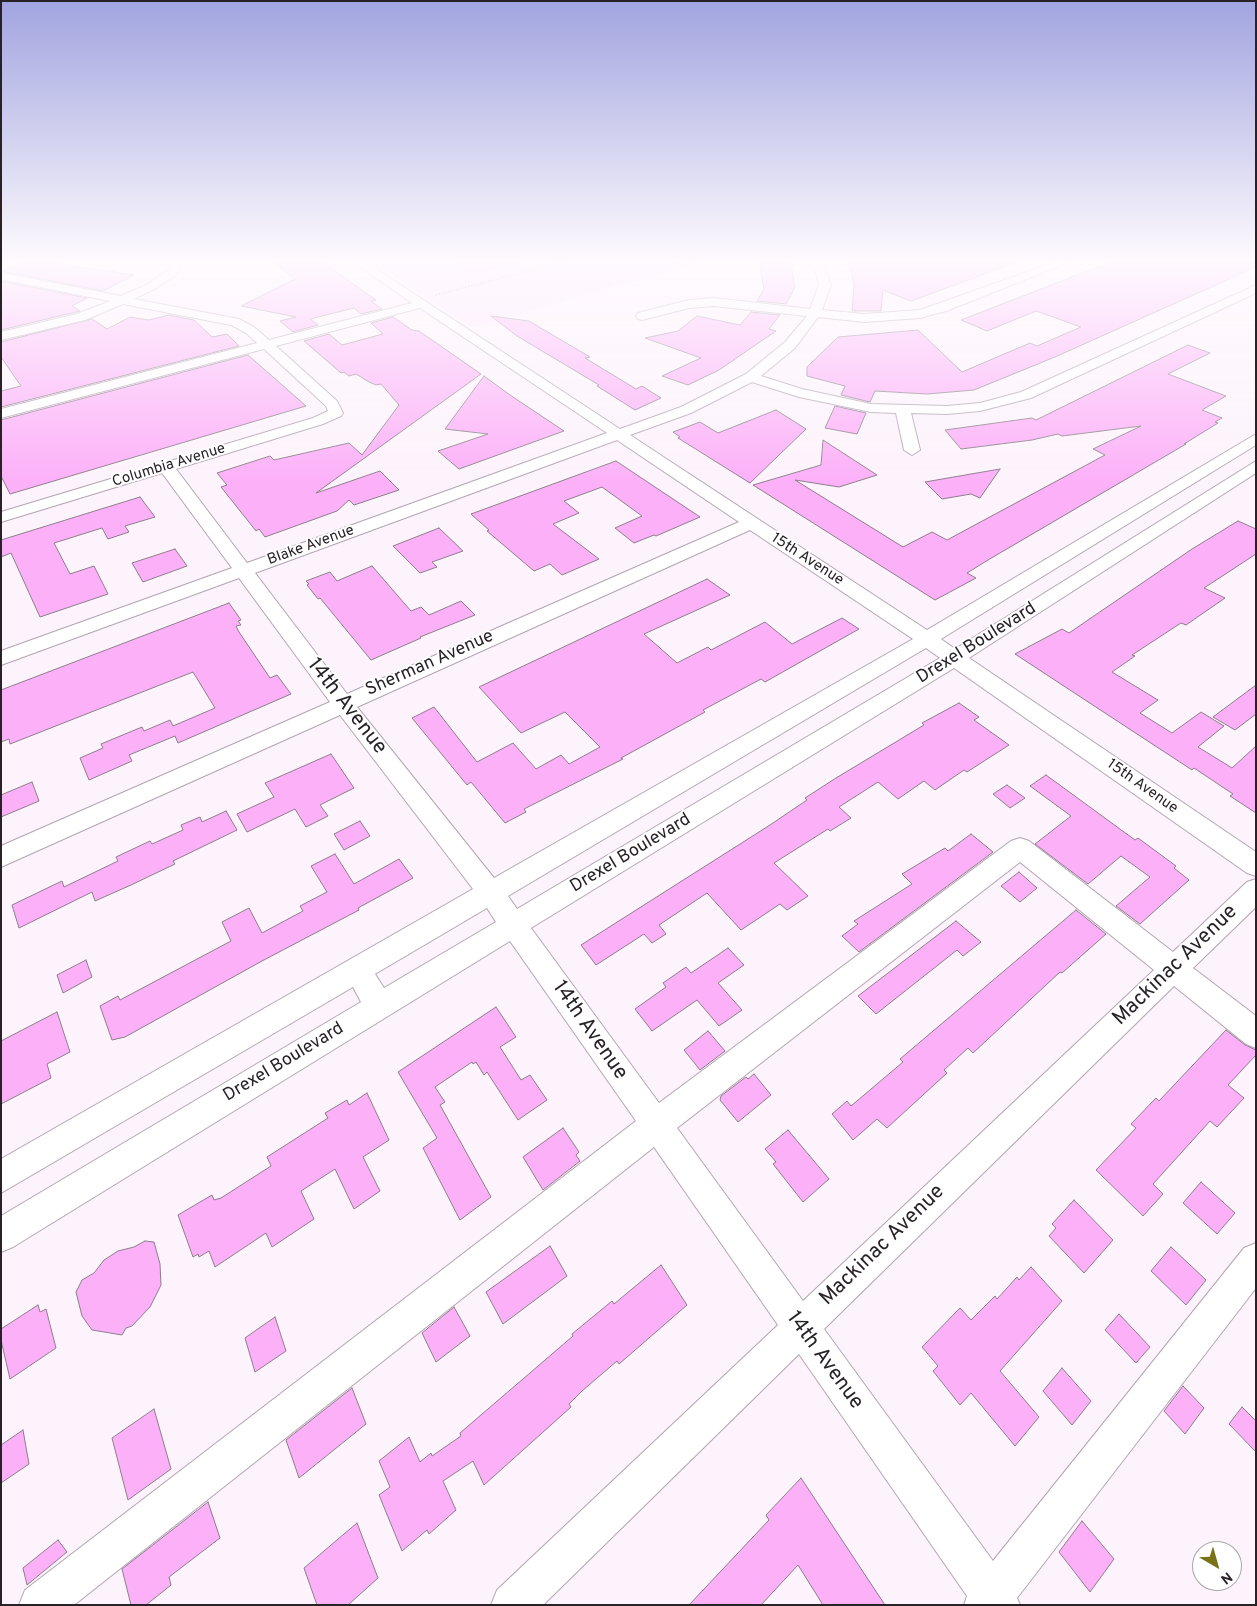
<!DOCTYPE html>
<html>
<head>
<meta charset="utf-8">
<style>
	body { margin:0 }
	#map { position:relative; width:1257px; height:1606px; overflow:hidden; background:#fdf3fc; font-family:Overpass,sans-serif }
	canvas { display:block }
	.frame { position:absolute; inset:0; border:2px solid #282227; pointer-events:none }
	.north { position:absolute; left:1192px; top:1541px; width:50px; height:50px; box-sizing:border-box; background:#fff; border:1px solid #a9a7a9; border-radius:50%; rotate:142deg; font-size:14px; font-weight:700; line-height:20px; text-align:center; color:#282227 }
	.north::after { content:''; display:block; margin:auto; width:18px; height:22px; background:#777316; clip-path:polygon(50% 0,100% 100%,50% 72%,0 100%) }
</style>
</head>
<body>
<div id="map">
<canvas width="1257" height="1606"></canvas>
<div class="frame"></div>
<div class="north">N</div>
</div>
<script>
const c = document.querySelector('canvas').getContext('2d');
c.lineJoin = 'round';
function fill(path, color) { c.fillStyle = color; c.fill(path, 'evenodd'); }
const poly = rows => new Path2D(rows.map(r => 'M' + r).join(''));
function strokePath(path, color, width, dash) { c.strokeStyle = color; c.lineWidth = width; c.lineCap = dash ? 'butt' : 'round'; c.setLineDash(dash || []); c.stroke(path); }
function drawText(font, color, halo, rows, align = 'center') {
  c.font = font + ' Overpass,sans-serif'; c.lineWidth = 4; c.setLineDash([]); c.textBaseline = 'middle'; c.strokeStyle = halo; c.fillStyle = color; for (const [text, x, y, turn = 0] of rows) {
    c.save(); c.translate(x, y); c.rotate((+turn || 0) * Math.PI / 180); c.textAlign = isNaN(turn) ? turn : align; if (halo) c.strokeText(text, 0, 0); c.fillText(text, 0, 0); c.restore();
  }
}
fill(poly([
	[366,259,714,259,472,327]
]), '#fde6fb');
fill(poly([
	[451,259,538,259,471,275]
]), '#fec5fa');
const building = poly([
	[31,259,134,275,103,291,1,271,31,259],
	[268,259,318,259,376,300,371,301,382,309,361,314,354,308,310,319,318,325,293,332,280,321,296,317,241,306,295,279,268,259],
	[758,259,790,259,795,287,786,304,757,301,764,289,758,259],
	[892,259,1022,259,1023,260,911,301,883,290,881,311,852,311,854,287,852,274,847,264,892,259],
	[1124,259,1256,259,1256,267,1055,357,974,390,927,394,875,391,870,402,841,395,845,386,807,376,807,367,838,337,918,330,962,372,1030,343,1037,346,1081,327,1036,311,987,331,961,320,1116,260,1124,259],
	[1,281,87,298,72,306,80,311,76,312,1,330,1,281],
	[751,312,780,315,769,329,776,331,719,370,688,385,662,376,701,358,645,338,678,331,697,316,740,325,751,312],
	[169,315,194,320,212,337,227,334,239,346,1,407,1,391,21,386,1,357,1,342,92,319,107,329,130,317,149,320,169,315],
	[491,316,529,321,590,357,585,358,636,389,642,386,661,398,635,410,597,386,599,385,517,336,491,316],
	[393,317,412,330,419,331,481,374,316,493,380,471,399,490,354,505,349,500,337,511,265,537,259,529,256,531,221,487,227,485,217,473,270,456,274,460,349,443,362,455,399,405,381,384,376,385,369,382,356,374,349,376,344,372,341,373,304,341,329,334,342,345,383,334,371,323,393,317],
	[1188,345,1210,353,1168,374,1226,396,1202,410,1222,418,1215,422,1218,423,1184,444,1186,444,988,560,967,573,976,578,935,600,753,485,821,465,823,440,877,475,839,487,795,480,903,547,932,532,947,540,1105,455,1093,449,1141,426,1062,436,1058,434,1032,440,961,449,945,430,1032,418,1036,420,1188,345],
	[248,355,306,406,10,494,1,476,1,420,248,355],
	[484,376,510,395,564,431,459,469,438,451,488,434,445,429,484,376],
	[835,406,866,413,857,434,825,428,835,406],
	[776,410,806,429,750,483,678,438,680,437,673,432,700,422,718,433,776,410],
	[616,461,700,517,656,536,654,535,634,543,615,528,642,516,602,487,564,501,579,513,553,524,599,559,562,575,550,564,534,571,487,531,489,530,471,514,616,461],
	[1000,469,980,498,971,494,942,499,925,482,1000,469],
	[140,497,155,517,125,526,129,532,108,539,102,528,54,543,70,574,94,566,108,594,40,617,11,553,1,557,1,540,140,497],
	[1238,521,1256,529,1256,554,1204,588,1225,598,1186,625,1181,623,1132,655,1135,656,1112,672,1158,700,1140,713,1172,733,1201,712,1224,726,1198,747,1232,768,1256,746,1256,813,1230,796,1233,794,1194,768,1192,770,1015,654,1062,629,1069,633,1192,549,1238,521],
	[439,528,463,551,432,562,437,567,420,573,393,546,439,528],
	[175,549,187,566,143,582,132,563,175,549],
	[372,566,411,611,421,607,429,615,461,601,475,615,420,637,421,638,371,660,320,598,318,599,307,585,309,584,306,581,330,572,337,581,372,566],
	[707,579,730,595,644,634,677,663,708,647,711,650,765,622,792,644,842,618,859,629,765,682,761,679,703,710,705,712,621,758,623,759,524,809,526,812,505,823,471,782,467,785,412,718,434,707,477,762,513,743,536,769,561,755,569,764,600,747,565,712,521,733,479,687,707,579],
	[229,603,241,620,238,621,241,625,236,626,239,632,270,678,277,675,291,694,178,743,175,736,129,755,132,761,89,780,80,758,103,748,101,744,142,727,144,731,170,720,173,726,215,708,193,672,10,744,9,739,1,742,1,690,229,603],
	[1256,685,1256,714,1235,730,1213,717,1256,685],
	[959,703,979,717,974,720,1009,745,967,772,964,770,935,790,924,781,898,799,878,782,839,807,851,818,830,831,828,829,774,863,808,896,787,910,780,904,741,930,707,893,659,925,666,934,652,943,644,934,596,965,581,945,770,825,807,800,805,798,836,778,924,725,922,723,959,703],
	[331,754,354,788,320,805,328,816,306,827,295,809,247,832,237,814,274,797,265,783,331,754],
	[1046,775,1135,840,1138,838,1176,866,1174,868,1189,880,1140,924,1116,906,1150,877,1121,856,1088,884,1035,844,1071,816,1030,786,1046,775],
	[32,782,39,801,1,817,1,795,32,782],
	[1007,785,1025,798,1010,808,993,794,1007,785],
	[226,811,237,830,173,861,175,864,131,885,95,901,92,892,19,928,12,905,62,881,64,887,118,861,116,857,150,841,152,844,183,830,181,825,200,817,202,822,226,811],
	[360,821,370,836,344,850,334,834,360,821],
	[971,834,993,852,859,952,842,936,858,924,854,921,912,884,902,874,945,848,948,851,971,834],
	[335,854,354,884,399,859,413,878,358,908,359,910,262,961,125,1037,112,1040,100,1006,118,996,120,1000,231,941,222,922,249,908,262,933,303,911,300,906,327,892,311,866,335,854],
	[1019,872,1037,888,1020,902,1001,886,1019,872],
	[1076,910,1106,934,1062,973,1060,972,973,1053,968,1048,944,1070,947,1073,887,1128,877,1119,853,1140,832,1114,847,1101,851,1106,903,1062,900,1059,1076,910],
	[956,921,981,942,963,956,957,950,876,1014,858,996,956,921],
	[728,948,744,965,718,983,742,1010,719,1026,697,1000,652,1031,635,1009,666,987,663,983,686,967,691,973,728,948],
	[86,960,92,977,63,993,57,975,86,960],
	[496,1007,516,1037,500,1047,521,1080,530,1075,547,1100,518,1120,487,1072,484,1075,476,1062,473,1064,472,1062,435,1087,445,1102,440,1105,491,1197,460,1220,423,1148,437,1138,398,1072,496,1007],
	[57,1012,70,1052,47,1064,51,1078,1,1104,1,1041,57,1012],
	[1226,1030,1245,1045,1256,1050,1256,1055,1228,1085,1244,1098,1217,1127,1210,1121,1153,1184,1163,1194,1143,1216,1096,1170,1136,1128,1131,1124,1156,1098,1159,1101,1226,1030],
	[708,1031,725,1051,700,1070,684,1050,708,1031],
	[754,1074,771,1095,738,1122,720,1100,721,1096,746,1077,748,1079,754,1074],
	[367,1093,389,1140,363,1157,380,1191,354,1209,335,1169,301,1191,314,1219,272,1247,266,1233,215,1267,209,1251,199,1257,198,1254,193,1257,178,1215,212,1195,214,1200,221,1198,271,1166,267,1157,328,1118,325,1113,347,1100,349,1105,367,1093],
	[563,1128,579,1152,576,1155,580,1161,543,1190,523,1157,563,1128],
	[788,1130,829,1179,803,1202,773,1164,776,1162,765,1149,788,1130],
	[1201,1182,1235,1213,1217,1234,1183,1203,1201,1182],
	[1074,1200,1113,1240,1084,1273,1049,1236,1056,1228,1052,1224,1074,1200],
	[145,1241,154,1242,160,1264,161,1285,150,1307,132,1326,126,1328,122,1335,92,1330,82,1316,76,1292,82,1280,94,1273,104,1260,118,1251,134,1247,145,1241],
	[550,1246,567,1276,503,1324,486,1292,550,1246],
	[1171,1247,1206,1280,1186,1305,1151,1271,1171,1247],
	[661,1265,687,1305,619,1364,617,1361,582,1391,569,1404,571,1407,484,1485,473,1461,443,1481,456,1510,429,1534,427,1530,402,1551,379,1495,390,1487,379,1461,409,1437,420,1462,431,1453,432,1456,461,1436,460,1433,573,1336,572,1334,612,1301,614,1304,661,1265],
	[1031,1267,1062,1301,1000,1371,1039,1417,1015,1446,971,1393,960,1405,933,1371,938,1366,922,1347,960,1308,971,1320,995,1296,997,1299,1017,1277,1019,1280,1031,1267],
	[38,1305,40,1312,46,1309,56,1348,10,1379,1,1340,1,1329,38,1305],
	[454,1307,470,1336,436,1362,422,1333,454,1307],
	[1119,1314,1150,1347,1136,1363,1105,1330,1119,1314],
	[275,1317,286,1351,255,1372,245,1338,275,1317],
	[1062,1368,1091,1401,1072,1425,1043,1391,1062,1368],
	[1183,1386,1204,1408,1185,1434,1164,1411,1183,1386],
	[352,1388,366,1424,299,1478,286,1440,352,1388],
	[1242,1407,1256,1421,1256,1452,1229,1424,1242,1407],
	[154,1409,171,1469,128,1500,112,1438,154,1409],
	[23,1430,29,1464,1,1483,1,1445,23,1430],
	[801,1478,885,1605,823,1605,798,1565,761,1605,689,1605,769,1520,766,1515,801,1478],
	[208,1502,220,1538,169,1577,171,1585,146,1605,131,1605,122,1569,208,1502],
	[1082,1521,1114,1559,1090,1592,1059,1552,1082,1521],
	[357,1523,378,1578,348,1605,317,1605,304,1568,357,1523],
	[58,1540,67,1552,27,1585,23,1568,58,1540]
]);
fill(building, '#fcb0f8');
strokePath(building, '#8d7e8c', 1);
const minor = poly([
	[170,259,180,259,183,263,176,275,156,288,134,299,239,319,254,327,269,340,412,303,349,259,361,259,620,429,681,407,746,374,785,342,807,316,714,306,689,308,642,320,638,319,636,316,638,313,689,300,714,298,810,309,819,285,812,259,822,259,831,285,822,310,864,314,920,310,1063,259,1077,259,946,311,920,318,864,322,818,317,795,348,761,376,802,389,871,404,947,406,980,403,1021,392,1256,285,1256,293,1031,398,980,411,947,414,911,413,920,450,912,455,904,450,896,413,871,412,799,397,752,382,691,413,630,435,927,630,1256,434,1256,445,941,639,955,649,1256,461,1256,473,969,658,1256,852,1256,876,1247,873,954,668,531,928,659,1103,1011,841,1020,838,1029,841,1173,952,1247,882,1256,879,1256,907,1193,968,1256,1016,1256,1048,1246,1044,1174,986,824,1329,993,1561,1244,1248,1256,1243,1256,1288,1017,1598,1020,1605,964,1605,967,1596,799,1354,543,1605,491,1605,497,1590,778,1325,654,1147,74,1605,19,1605,25,1590,636,1121,510,941,13,1247,1,1252,1,1216,361,1002,353,987,1,1193,1,1159,473,889,340,715,1,867,1,846,330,702,239,578,1,665,1,651,232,568,162,473,1,522,1,512,313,418,328,411,326,406,264,349,1,418,1,409,257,343,246,333,231,325,123,304,85,320,1,340,1,332,77,314,110,301,1,279,1,273,121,296,148,284,167,271,171,263,170,259],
	[420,308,607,433,247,563,176,469,323,424,341,416,343,413,337,401,276,346,420,308],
	[617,440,739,522,347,694,255,573,617,440],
	[750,530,913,639,494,878,357,707,750,530],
	[926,648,940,658,517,909,508,896,926,648],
	[1020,862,1154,970,803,1301,677,1128,1020,862],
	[487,908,496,922,384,988,375,974,487,908],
	[671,259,701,259,685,264,672,261,671,259]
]);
strokePath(minor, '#b3a4b2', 2);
strokePath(poly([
	[436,295,576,259]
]), '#999198', 2, [1, 2]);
fill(minor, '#fff');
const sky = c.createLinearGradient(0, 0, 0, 483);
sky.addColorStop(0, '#a1a4df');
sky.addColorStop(0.54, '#fefafe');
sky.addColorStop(1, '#fefafe00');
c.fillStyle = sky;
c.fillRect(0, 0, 1257, 483);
drawText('15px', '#282227', '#fff', [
	["Columbia Avenue",169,466,-17],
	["Blake Avenue",311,546,-20],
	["15th Avenue",807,560,33],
	["15th Avenue",1142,787,35]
]);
drawText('18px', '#282227', '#fff', [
	["Drexel Boulevard",977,644,-32],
	["Sherman Avenue",430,664,-24],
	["Drexel Boulevard",631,854,-31],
	["Drexel Boulevard",284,1063,-31]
]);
drawText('21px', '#282227', '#fff', [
	["14th Avenue",346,707,52],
	["Mackinac Avenue",1176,966,-44],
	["14th Avenue",589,1031,55],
	["Mackinac Avenue",883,1246,-44],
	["14th Avenue",824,1361,54]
]);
</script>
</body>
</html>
